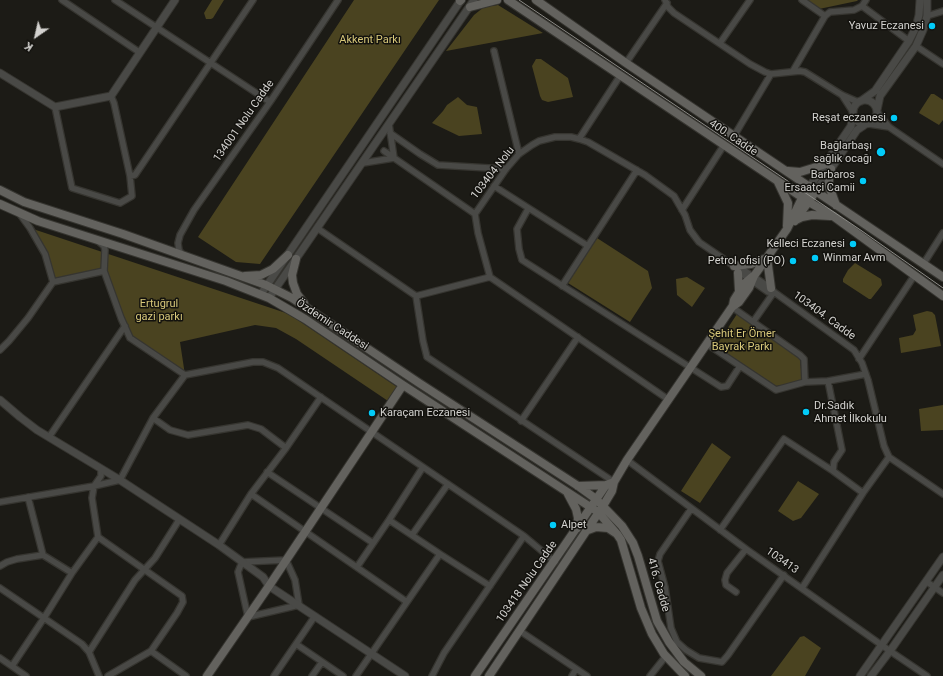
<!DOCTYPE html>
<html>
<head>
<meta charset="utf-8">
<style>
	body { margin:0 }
	#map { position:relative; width:943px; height:676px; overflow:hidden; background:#1c1b16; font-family:Roboto,sans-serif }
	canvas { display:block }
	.north { position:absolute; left:16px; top:16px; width:40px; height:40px; -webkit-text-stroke:3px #13120e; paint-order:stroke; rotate:214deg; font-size:11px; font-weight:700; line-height:16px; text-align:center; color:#d3d2cf }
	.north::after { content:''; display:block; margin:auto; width:14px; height:18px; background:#d3d2cf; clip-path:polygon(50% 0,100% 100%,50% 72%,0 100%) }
</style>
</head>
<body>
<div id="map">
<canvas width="943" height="676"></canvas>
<div class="north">K</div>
</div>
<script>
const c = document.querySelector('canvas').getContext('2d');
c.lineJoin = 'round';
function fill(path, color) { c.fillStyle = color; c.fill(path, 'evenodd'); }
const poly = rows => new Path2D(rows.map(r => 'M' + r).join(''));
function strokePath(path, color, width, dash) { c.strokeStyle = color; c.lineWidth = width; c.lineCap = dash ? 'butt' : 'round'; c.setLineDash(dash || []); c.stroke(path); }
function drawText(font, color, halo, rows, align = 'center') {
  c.font = font + ' Roboto,sans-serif'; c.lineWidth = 3; c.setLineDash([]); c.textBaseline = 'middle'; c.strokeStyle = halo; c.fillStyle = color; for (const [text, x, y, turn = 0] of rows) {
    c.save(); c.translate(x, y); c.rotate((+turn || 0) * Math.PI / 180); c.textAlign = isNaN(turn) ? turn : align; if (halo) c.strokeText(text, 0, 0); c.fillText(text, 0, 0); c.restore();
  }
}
fill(poly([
	[212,0,224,0,213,18,211,19,206,19,204,13],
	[354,0,439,0,260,264,236,262,198,237],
	[807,0,858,0,857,1,819,9],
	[498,5,543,33,446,51,474,15,484,7],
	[536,59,541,59,568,78,573,97,548,102,542,100,540,96,532,66],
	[931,94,934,94,943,100,943,120,939,125,919,113,920,111],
	[458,97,467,105,477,107,482,134,459,136,432,123,443,111,447,105],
	[30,228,289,314,400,389,391,403,296,339,276,328,255,325,180,342,185,375,130,338,104,271,53,282,49,266],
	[597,238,648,271,652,288,630,322,568,283],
	[855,263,881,279,882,285,871,299,869,299,843,282,843,279,848,270],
	[687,277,705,288,692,307,677,295,676,279],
	[927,311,932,312,935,315,941,346,901,353,899,338,913,335,916,330,913,315],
	[737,314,800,358,802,381,798,383,776,386,716,346],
	[943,405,943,430,921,431,919,409],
	[712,443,731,457,700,503,681,491],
	[798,481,819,494,801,518,793,521,778,511],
	[804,636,821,648,805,676,771,676,800,637]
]), '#4a4320');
const minor = poly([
	[62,0,139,52],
	[115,0,270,102],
	[665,0,668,7,674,13,750,64,765,72,771,74,800,71,805,72,842,95,858,102],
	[802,0,825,16],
	[862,6,909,41],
	[927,16,943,11],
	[720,43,750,0],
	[916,46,943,64],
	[494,51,519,154],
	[626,63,667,3],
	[793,71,825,16,830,12,854,10,862,6,866,0],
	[842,95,853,112],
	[55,107,72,188,120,203,132,196,130,176,114,103,111,96],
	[877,112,889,127,943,164],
	[869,124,889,127],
	[390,133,420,154,438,165,506,169],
	[734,136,771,74],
	[579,139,620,76],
	[384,151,475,214],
	[363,163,394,158,389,124],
	[130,176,135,175,253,0],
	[494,186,588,246],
	[528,209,517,229,519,249,522,260,721,387,727,386,740,366],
	[682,210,724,145],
	[19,213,30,228,45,254,53,282],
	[317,228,416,296],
	[99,242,104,246,105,250,104,271,121,318,130,338,185,375],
	[183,256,179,250,178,243,180,235,194,210,270,102,338,0],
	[924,263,943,233],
	[738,271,768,292,774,292],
	[490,277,416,296,423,341,427,357,614,482],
	[562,286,637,170],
	[732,307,800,355,804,359,805,382],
	[753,322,774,292],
	[707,344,776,390,805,382,828,381,866,374],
	[0,350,9,341,28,318,53,282,104,271],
	[859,359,914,276],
	[828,381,842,450,834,462,833,471,863,493],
	[669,400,490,277,478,233,475,214,506,169,519,154,532,145,539,141,555,137,571,137,579,139,588,142,645,175,674,196,685,215,690,230,699,242,734,266,742,269,771,288,774,292,854,350,862,363,868,380,884,446,889,457,943,494],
	[153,418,170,430,188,435,248,425,261,429,286,448],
	[521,421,578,337],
	[49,437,125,326],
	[627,460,746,549,890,651,927,676],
	[101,469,101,476,94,486,92,498,98,537,182,596,183,602,177,613,151,651],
	[267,472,373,543],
	[251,494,407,602],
	[28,497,43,555,72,573],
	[0,502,94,486,120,480,153,418,185,375,253,362,263,362,278,368,524,536,555,562],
	[691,509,660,554,658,561,665,587,671,628,677,642,686,650,699,658,722,662,728,655,784,575],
	[720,530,784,439,833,471],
	[412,535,448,484],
	[219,545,251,494,286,448,321,397],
	[440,554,490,586],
	[286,560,295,580,299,605,248,617,238,572,242,562,286,560],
	[0,566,7,562,17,559,43,555],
	[357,567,389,520,423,467],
	[927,582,943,593],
	[0,588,44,618,72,573,98,537],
	[802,588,863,493,889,457],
	[736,592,726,585,725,580,727,573,746,549],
	[520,631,587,676],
	[296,644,343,676],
	[89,652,135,580,155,558,179,520],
	[0,658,26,676],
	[12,666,44,618,82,644,89,652,99,676],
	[108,676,151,651,186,676],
	[274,676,315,616],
	[312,676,322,662],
	[356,676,440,554,389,520],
	[432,676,444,653,524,536],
	[572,676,576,669],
	[650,676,666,656]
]);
const tertiary = poly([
	[0,73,55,107,111,96,175,0],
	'853 112a12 12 0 1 1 24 0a12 12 0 1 1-24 0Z',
	[861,101,875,91,909,41,916,27,919,15,920,0],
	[877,110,880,96,916,46,923,30,927,16,927,0],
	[810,186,851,126,853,115],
	[816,191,857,130,866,124],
	[261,294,461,0],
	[269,298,474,0],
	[0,400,20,417,37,430,120,480,219,545,263,577,269,586,405,676],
	[860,676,943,557],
	[871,676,890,651,943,575]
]);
const secondary = poly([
	[508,0,809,202,833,216,943,296],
	[536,0,626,63,943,277],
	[460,1,461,0],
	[470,7,497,0],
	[831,169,829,178,829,186,836,205],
	[788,171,800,172,826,164],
	[778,182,788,203,787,226],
	[0,190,24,202,123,234,266,285,292,298,419,383,578,486,596,499,622,526,633,543,638,556,657,621,669,642,684,662,701,676],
	[0,204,38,221,226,281,269,298,305,319,403,385,598,512,617,534],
	[796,220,802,217,812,215,830,216],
	[795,221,816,191],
	[296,259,292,275,293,283,297,294,304,303],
	[734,266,751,264,767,258,771,288],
	[738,273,739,291],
	[245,276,261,275,273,269,288,255],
	[733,305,734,300,744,284,752,277],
	[578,486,606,485],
	[568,494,576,509,578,518,577,528],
	[588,530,596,527,608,528,617,534,621,540,641,608,652,634,664,654,685,676],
	[207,676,269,586,403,385],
	[475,676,606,485,614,482],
	[489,676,603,506,612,491,614,482,627,460,732,307,739,302,749,288,754,276,787,229,802,198,810,186]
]);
strokePath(minor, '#363530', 8);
strokePath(tertiary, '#363530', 9);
strokePath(secondary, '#363530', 10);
strokePath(minor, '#494946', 5.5);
strokePath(tertiary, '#494946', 7);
strokePath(secondary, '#63625e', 8);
strokePath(poly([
	[519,0,862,231,943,288]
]), '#8e8d89', 1);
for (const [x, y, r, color] of [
	[932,26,4,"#02cbf9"],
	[894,118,4,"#02cbf9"],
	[881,152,5,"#02cbf9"],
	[863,181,4,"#02cbf9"],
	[853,244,4,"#02cbf9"],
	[815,258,4,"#02cbf9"],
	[793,261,4,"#02cbf9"],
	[806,412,4,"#02cbf9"],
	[372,413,4,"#02cbf9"],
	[553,525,4,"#02cbf9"]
]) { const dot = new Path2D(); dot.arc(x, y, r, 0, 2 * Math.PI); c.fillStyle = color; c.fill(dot); strokePath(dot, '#13120e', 1.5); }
drawText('11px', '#d3d2cf', '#13120e', [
	["Yavuz Eczanesi",924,26],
	["Reşat eczanesi",886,118],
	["Bağlarbaşı",872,146],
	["sağlık ocağı",872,159],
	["Barbaros",855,175],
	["Ersaatçi Camii",855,188],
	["Kelleci Eczanesi",845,244],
	["Winmar Avm",823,258,"left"],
	["Petrol ofisi (PO)",785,261],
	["Dr.Sadık",814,406,"left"],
	["Ahmet İlkokulu",814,419,"left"],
	["Karaçam Eczanesi",380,413,"left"],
	["Alpet",561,525,"left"]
], 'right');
drawText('11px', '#d8c87a', '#13120e', [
	["Akkent Parkı",370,40],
	["Ertuğrul",159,304],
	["gazi parkı",159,317],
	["Şehit Er Ömer",742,334],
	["Bayrak Parkı",742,347]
]);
drawText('11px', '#d3d2cf', '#13120e', [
	["134001 Nolu Cadde",244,121,-55],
	["400. Cadde",733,138,34],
	["103404 Nolu",493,173,-52],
	["103404. Cadde",824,316,36],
	["Özdemir Caddesi",332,325,33],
	["103413",782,561,35],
	["103418 Nolu Cadde",527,582,-55],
	["416. Cadde",658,585,74]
]);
</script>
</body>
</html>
